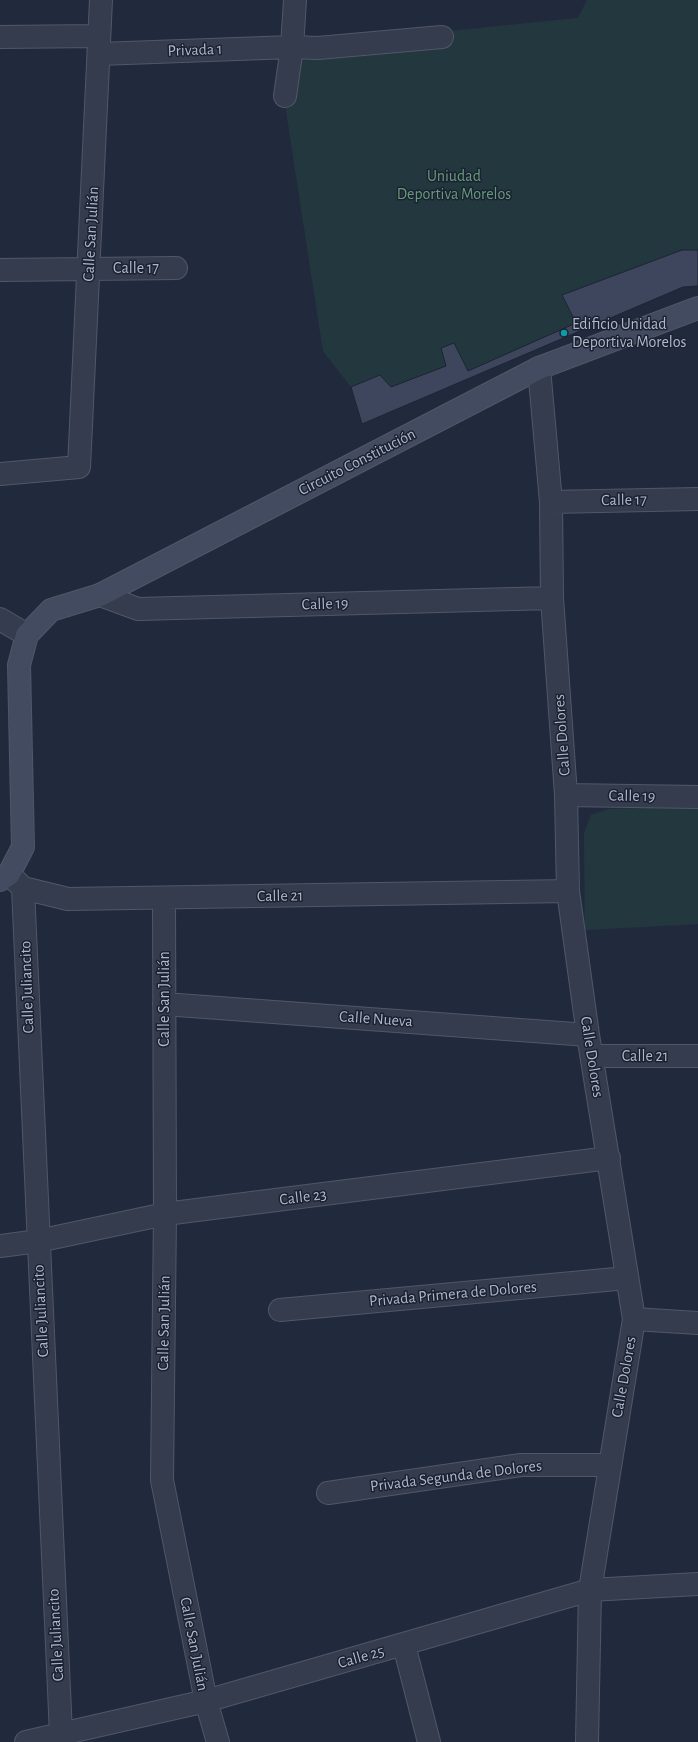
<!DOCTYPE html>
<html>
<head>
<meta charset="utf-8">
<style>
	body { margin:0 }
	canvas { display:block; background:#212a3d }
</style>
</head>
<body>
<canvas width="698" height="1742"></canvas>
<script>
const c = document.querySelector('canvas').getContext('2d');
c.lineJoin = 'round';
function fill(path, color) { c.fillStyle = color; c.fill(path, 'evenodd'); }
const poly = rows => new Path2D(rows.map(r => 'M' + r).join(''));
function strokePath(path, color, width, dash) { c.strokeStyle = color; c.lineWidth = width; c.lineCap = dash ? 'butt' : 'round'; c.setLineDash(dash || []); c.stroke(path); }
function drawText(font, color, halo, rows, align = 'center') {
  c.font = font + ' "Alegreya Sans",sans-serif'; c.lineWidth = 3; c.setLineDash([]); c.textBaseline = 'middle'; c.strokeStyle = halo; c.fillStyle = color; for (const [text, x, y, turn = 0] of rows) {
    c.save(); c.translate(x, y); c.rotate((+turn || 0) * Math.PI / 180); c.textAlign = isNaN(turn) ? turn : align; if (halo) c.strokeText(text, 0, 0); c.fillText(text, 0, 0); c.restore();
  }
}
fill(poly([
	[587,0,698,0,698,250,682,250,576,323,468,371,453,343,441,348,446,366,391,387,379,376,351,387,323,351,285,104,292,47,578,18],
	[698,806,698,924,585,930,584,834,591,815,609,809]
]), '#23383e');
const building = poly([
	[682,250,698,250,698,286,683,287,362,424,351,387,380,375,391,387,446,366,441,348,454,343,468,371,576,323,562,295,682,250]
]);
fill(building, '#3d465d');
strokePath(building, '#1c2434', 1);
const minor = poly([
	[0,37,99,36],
	[99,54,292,47,318,48,442,37],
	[285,96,292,47,295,0],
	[0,270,176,268],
	[539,368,551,502,552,598,566,795,568,891,588,1035,634,1319,590,1590,587,1742],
	[0,474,79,467,101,0],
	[551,502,698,499],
	[100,595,138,609,552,598],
	[566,795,698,797],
	[13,878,23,888,68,899,568,891],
	[23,888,61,1734],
	[164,898,165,1214,162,1480,206,1701,218,1742],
	[164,1004,588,1035],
	[592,1056,698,1056],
	[0,1246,38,1241,165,1214,609,1158],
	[280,1310,627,1278],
	[634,1319,698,1323],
	[328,1493,521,1465,609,1465],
	[404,1645,429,1742],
	[26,1742,206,1701,590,1590,698,1584]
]);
const tertiary = poly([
	[0,619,27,635]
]);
const secondary = poly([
	[0,880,9,874,23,847,19,665,27,635,51,610,100,595,539,368,698,308]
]);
strokePath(minor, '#505768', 24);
strokePath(tertiary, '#505768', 24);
strokePath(secondary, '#505768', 24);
strokePath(minor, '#353c4d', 22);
strokePath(tertiary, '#353c4d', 22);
strokePath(secondary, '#434b60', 22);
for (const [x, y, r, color] of [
	[564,333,4,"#0f9aa8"]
]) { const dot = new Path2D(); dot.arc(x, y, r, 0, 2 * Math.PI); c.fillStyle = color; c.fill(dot); strokePath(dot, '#1a2232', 1.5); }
drawText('16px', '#b0b7c8', '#1a2232', [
	["Privada 1",195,50,-2],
	["Calle San Julián",91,234,-87],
	["Calle 17",136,268],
	["Circuito Constitución",357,462,-27],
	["Calle 17",624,500,-1],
	["Calle 19",325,604,-2],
	["Calle Dolores",562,735,-94],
	["Calle 19",632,796,1],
	["Calle 21",280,896,-1],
	["Calle Juliancito",27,987,-92],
	["Calle San Julián",164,999,-90],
	["Calle Nueva",376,1019,4],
	["Calle 21",645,1056],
	["Calle Dolores",592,1057,81],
	["Calle 23",303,1197,-7],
	["Privada Primera de Dolores",453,1294,-5],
	["Calle Juliancito",41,1311,-93],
	["Calle San Julián",164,1323,-89],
	["Calle Dolores",624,1377,-80],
	["Privada Segunda de Dolores",456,1476,-7],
	["Calle Juliancito",56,1635,-93],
	["Calle San Julián",194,1644,79],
	["Calle 25",361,1657,-16]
]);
drawText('16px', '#669b78', '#1a2232', [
	["Uniudad",454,176],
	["Deportiva Morelos",454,194]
]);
drawText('16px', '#b0b7c8', '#1a2232', [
	["Edificio Unidad",572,324],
	["Deportiva Morelos",572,342]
], 'left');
</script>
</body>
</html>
